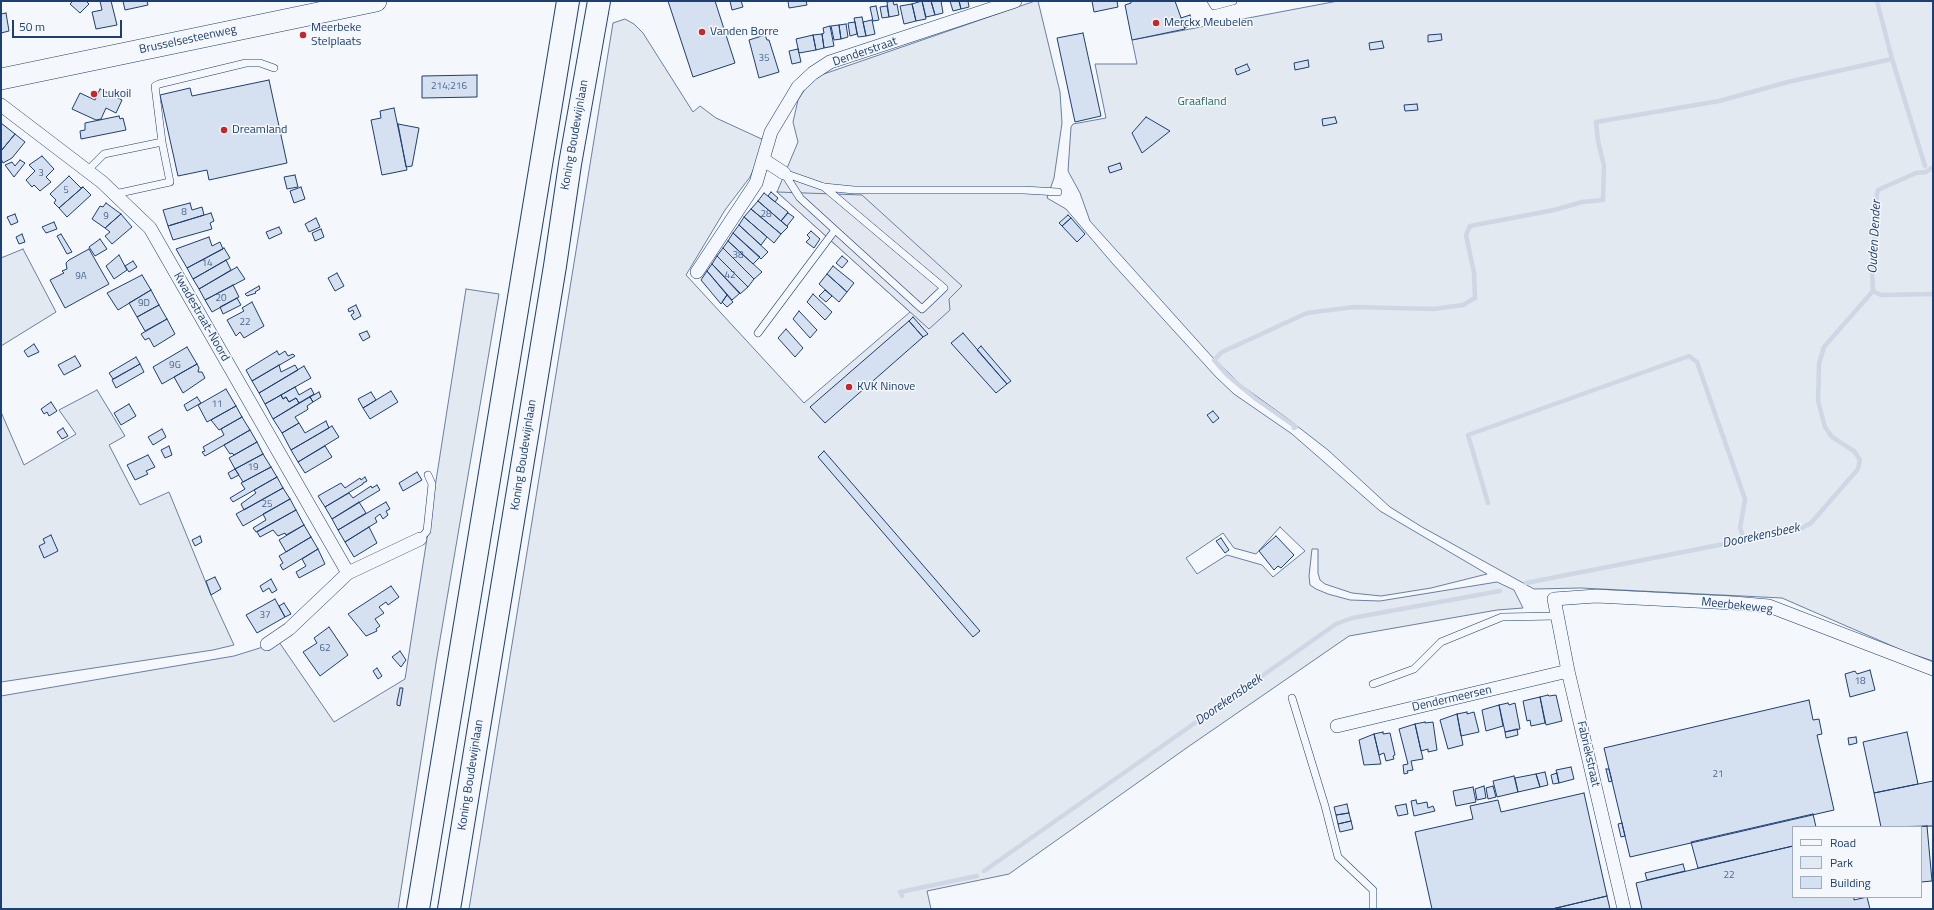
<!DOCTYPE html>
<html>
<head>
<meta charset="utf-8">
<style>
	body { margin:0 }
	#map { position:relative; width:1934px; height:910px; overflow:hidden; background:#f4f7fb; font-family:"Titillium Web",sans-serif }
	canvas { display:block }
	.frame { position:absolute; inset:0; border:2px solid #1d3f73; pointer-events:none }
	.legend { position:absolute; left:1792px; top:826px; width:130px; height:72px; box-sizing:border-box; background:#f4f7fb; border:1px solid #9eadc5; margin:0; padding:5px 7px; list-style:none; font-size:12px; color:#1d3f73 }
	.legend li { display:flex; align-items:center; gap:8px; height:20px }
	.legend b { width:20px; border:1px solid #9eadc5 }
	.scale { position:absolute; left:12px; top:20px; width:110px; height:18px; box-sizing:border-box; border:2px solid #1d3f73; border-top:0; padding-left:5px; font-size:12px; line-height:14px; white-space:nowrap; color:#1d3f73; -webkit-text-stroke:3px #f4f7fb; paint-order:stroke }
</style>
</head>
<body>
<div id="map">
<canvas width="1934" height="910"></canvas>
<div class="frame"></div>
<ul class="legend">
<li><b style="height:5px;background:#f4f7fb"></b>Road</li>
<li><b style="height:11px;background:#e3e9f0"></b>Park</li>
<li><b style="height:11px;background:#d5e0f0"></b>Building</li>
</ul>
<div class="scale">50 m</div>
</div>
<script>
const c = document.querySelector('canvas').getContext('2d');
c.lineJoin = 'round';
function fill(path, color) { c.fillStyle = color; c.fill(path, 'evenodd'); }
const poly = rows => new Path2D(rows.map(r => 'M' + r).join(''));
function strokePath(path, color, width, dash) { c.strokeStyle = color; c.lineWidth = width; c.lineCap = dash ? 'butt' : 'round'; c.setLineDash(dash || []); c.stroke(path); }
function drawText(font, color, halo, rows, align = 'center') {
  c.font = font + ' "Titillium Web",sans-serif'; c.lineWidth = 3; c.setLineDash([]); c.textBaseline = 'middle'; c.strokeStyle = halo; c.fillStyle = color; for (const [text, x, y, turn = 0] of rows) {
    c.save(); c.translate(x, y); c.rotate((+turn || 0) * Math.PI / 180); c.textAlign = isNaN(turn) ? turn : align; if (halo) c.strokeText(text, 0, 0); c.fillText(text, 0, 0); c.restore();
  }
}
const green = poly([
	[1035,1,1038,1,1060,92,1062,123,1054,178,1047,198,1066,209,1112,263,1216,377,1234,394,1292,434,1380,511,1487,574,1431,588,1381,596,1352,593,1325,584,1320,580,1318,573,1318,549,1312,549,1309,576,1310,585,1316,589,1328,594,1350,600,1380,601,1497,582,1514,590,1523,608,1497,610,1349,636,1185,749,1009,874,927,891,931,909,469,909,613,23,625,19,634,24,643,33,693,112,700,106,716,118,766,141,750,177,725,210,686,275,804,403,910,312,777,192,798,142,793,122,798,100,807,86,821,75,1035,1],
	[1280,527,1305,551,1273,577,1262,565,1227,555,1197,574,1186,558,1223,533,1234,548,1256,554,1280,527],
	[1338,1,1933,1,1933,661,1906,652,1782,598,1581,588,1534,589,1422,527,1390,507,1328,450,1288,419,1241,385,1214,359,1090,221,1080,193,1068,171,1071,127,1073,124,1106,118,1095,64,1137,64,1132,40,1338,1],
	[23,249,56,312,1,346,1,258,23,249],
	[466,289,499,294,436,663,398,909,1,909,1,696,234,656,279,642,334,722,405,679,466,289],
	[97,390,125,436,109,445,140,505,169,492,211,595,234,645,213,650,1,682,1,412,24,465,76,434,59,410,97,390]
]);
fill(green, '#e3e9f0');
strokePath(green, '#687fa3', 1);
const parking = poly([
	[777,192,862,195,962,286,949,299,950,310,929,329,777,192]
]);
fill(parking, '#e3e8f0');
strokePath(parking, '#687fa3', 1);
strokePath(poly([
	[1877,1,1892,59,1925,166],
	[1873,291,1881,295,1933,294],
	[1294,428,1296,427,1256,399,1227,375,1214,360,1222,352,1307,313,1354,307,1434,309,1463,305,1475,298,1474,273,1466,235,1470,226,1554,210,1582,202,1603,200,1604,166,1598,141,1596,122,1719,101,1788,82,1892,59],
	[1488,503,1468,435,1689,356,1697,362,1745,499,1740,528,1745,541],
	[1526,583,1800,529,1811,523,1858,469,1860,460,1854,451,1832,437,1825,427,1818,401,1819,364,1824,347,1873,291,1872,272,1877,194,1878,190,1916,173,1926,172,1933,167],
	[984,871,1336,624,1352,618,1500,591],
	[902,896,900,892,977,876]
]), '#cfd7e4', 4.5);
const building = poly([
	[73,1,86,1,89,4,80,13,70,4,73,1],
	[100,1,111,1,117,25,96,29,92,12,102,10,100,1],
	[123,1,147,1,148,5,125,10,123,1],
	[668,1,715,1,735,63,693,77,668,1],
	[730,1,741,1,743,7,732,10,730,1],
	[788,1,806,1,807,5,789,8,788,1],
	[893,1,894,5,897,4,899,15,889,17,887,2,893,1],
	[922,1,926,19,916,21,912,4,922,1],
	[922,1,931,1,935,15,926,17,922,1],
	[931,1,941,1,943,13,935,15,931,1],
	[950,1,959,1,961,9,953,11,950,1],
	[959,1,968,1,969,7,961,9,959,1],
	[1092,1,1117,1,1118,7,1094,12,1092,1],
	[1131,1,1175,1,1185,29,1132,40,1125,5,1131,3,1131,1],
	[912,4,916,21,904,24,900,6,912,4],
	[876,6,879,20,873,21,870,7,876,6],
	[887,6,889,17,882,18,880,7,887,6],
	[6,13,9,31,1,33,1,14,6,13],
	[1190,15,1194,24,1185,28,1181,18,1190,15],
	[862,17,866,36,858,37,854,18,862,17],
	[872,20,875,34,866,36,863,22,872,20],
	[855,22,857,34,850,36,848,23,855,22],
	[846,24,848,37,841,39,839,25,846,24],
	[839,25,841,39,834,40,831,26,839,25],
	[830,26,834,46,824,48,822,34,824,33,823,28,830,26],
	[1083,33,1101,116,1075,122,1057,38,1083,33],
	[822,34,824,48,816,50,813,35,822,34],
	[1441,34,1442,40,1428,42,1428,35,1441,34],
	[765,35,767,40,769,40,779,72,759,78,749,40,765,35],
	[813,35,816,50,799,53,796,39,813,35],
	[1382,41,1384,48,1370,50,1369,43,1382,41],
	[798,49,801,62,792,64,789,51,798,49],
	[1308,60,1309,67,1295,70,1294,63,1308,60],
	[1247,64,1250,70,1237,75,1235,69,1247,64],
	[477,75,477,97,422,98,422,76,477,75],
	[269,80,287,163,209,180,207,170,178,176,160,95,190,88,192,96,269,80],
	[100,89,122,100,116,113,106,108,101,119,96,120,72,109,80,93,95,100,100,89],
	[1417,104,1418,110,1405,111,1404,105,1417,104],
	[394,108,407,170,382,175,371,120,381,118,380,111,394,108],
	[119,116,120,119,123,118,126,130,81,139,80,131,85,130,85,123,119,116],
	[1146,117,1170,131,1142,153,1132,133,1146,117],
	[1335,117,1337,123,1323,126,1322,119,1335,117],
	[1,123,15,134,1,151,1,123],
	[398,124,419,128,412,166,406,167,398,124],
	[15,134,25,142,12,158,3,163,1,159,1,151,15,134],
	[42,156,54,169,46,177,51,182,40,191,34,185,32,187,26,180,35,171,29,165,42,156],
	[20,160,25,163,14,177,5,165,12,162,15,166,20,160],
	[1120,163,1122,169,1110,173,1108,167,1120,163],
	[295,175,298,187,287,189,284,177,295,175],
	[69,176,81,188,83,187,59,208,54,203,56,200,50,194,69,176],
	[83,187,91,195,67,217,59,208,83,187],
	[301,187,305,199,294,203,290,191,301,187],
	[771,192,778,198,775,202,768,196,771,192],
	[764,193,788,212,781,221,758,201,764,193],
	[758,201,788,227,781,234,751,209,758,201],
	[106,203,121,214,105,228,92,219,100,206,103,207,106,203],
	[190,203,192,210,202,207,204,215,168,226,163,210,190,203],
	[751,209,781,234,774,243,744,217,751,209],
	[211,213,214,221,210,223,212,229,173,240,168,226,211,213],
	[788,213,794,217,787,226,781,221,788,213],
	[15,214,18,222,11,225,7,217,15,214],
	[121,214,132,227,112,244,105,236,110,232,105,228,121,214],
	[1068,215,1071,218,1062,226,1059,223,1068,215],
	[744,217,767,237,761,245,739,225,744,217],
	[316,218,320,227,309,232,305,224,316,218],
	[1071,218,1085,234,1077,242,1062,226,1071,218],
	[54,222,57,229,46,233,42,227,54,222],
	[739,225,768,252,761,259,733,233,739,225],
	[279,227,282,233,269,239,266,232,279,227],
	[321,229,324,237,315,241,312,233,321,229],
	[811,231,820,239,814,248,806,242,810,238,807,235,811,231],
	[733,233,760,257,753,264,728,241,733,233],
	[22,234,25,242,19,244,16,237,22,234],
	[61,234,72,252,67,254,57,236,61,234],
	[209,237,212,246,220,242,223,249,187,268,176,249,209,237],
	[100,239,107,249,95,256,89,247,100,239],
	[728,241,762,272,754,279,723,248,728,241],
	[224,248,230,258,193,279,187,268,224,248],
	[723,248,754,279,748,287,717,256,723,248],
	[89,249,109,284,65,308,50,280,64,273,62,271,67,269,66,263,69,260,89,249],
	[119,255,127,270,114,279,106,266,119,255],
	[717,256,748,287,740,294,712,264,717,256],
	[842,256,848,261,842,268,836,263,842,256],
	[226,260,231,270,199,289,193,279,226,260],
	[133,261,137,267,129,272,125,266,133,261],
	[712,264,740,293,732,300,707,271,712,264],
	[833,266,854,283,847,292,827,274,833,266],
	[237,267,245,279,205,300,199,289,237,267],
	[707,271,727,295,721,304,701,280,707,271],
	[337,273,344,286,335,291,328,278,337,273],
	[827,274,847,292,839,302,819,284,827,274],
	[142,275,151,290,118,310,107,293,142,275],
	[233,285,239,297,212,312,205,300,233,285],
	[259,286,260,289,255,292,256,293,247,296,245,294,259,286],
	[151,290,159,305,137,317,129,303,151,290],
	[825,290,832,296,826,302,819,296,825,290],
	[813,294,832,312,825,320,807,302,813,294],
	[727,295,733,302,727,307,722,302,727,295],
	[237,298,241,305,223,314,220,307,237,298],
	[252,302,264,326,244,338,240,332,236,336,227,320,244,311,242,308,252,302],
	[159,305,167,319,145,331,137,317,159,305],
	[356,305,361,316,354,320,351,315,354,313,353,310,349,312,348,309,356,305],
	[799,311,817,330,810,338,793,319,799,311],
	[913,317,928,334,923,337,909,321,913,317],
	[167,319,175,334,154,347,149,338,145,340,141,334,167,319],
	[909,321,923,337,825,423,810,407,909,321],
	[786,329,803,348,795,357,778,338,786,329],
	[367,331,370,337,363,341,359,334,367,331],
	[963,333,1007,384,996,393,951,343,963,333],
	[34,344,39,352,28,357,24,351,34,344],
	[981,346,1011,381,1007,384,977,350,981,346],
	[187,347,197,364,162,384,153,367,187,347],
	[277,351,279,355,285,351,288,356,293,354,295,356,252,381,246,370,277,351],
	[75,356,81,366,64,375,58,365,75,356],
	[136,357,140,364,113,379,109,373,136,357],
	[140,364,144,372,116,388,112,380,140,364],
	[197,364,199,368,198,372,202,372,205,378,183,393,174,377,197,364],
	[279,365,281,372,295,365,298,370,259,393,252,381,279,365],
	[304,366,311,378,265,404,259,393,304,366],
	[295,387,299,395,311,388,314,394,299,403,296,398,289,402,286,397,283,399,281,395,295,387],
	[226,389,236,406,207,422,198,405,226,389],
	[391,391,398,402,370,419,363,408,391,391],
	[319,392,321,397,313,402,310,397,319,392],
	[371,392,376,400,363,408,358,399,371,392],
	[281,395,283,399,286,397,289,402,296,398,299,403,273,419,265,404,281,395],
	[197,397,201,403,187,411,184,405,197,397],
	[310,397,313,402,307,406,308,409,307,410,295,417,299,423,282,433,273,419,310,397],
	[51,402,57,411,49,416,47,412,44,414,41,409,51,402],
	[129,404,136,416,121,425,114,413,129,404],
	[236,406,242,417,219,430,211,420,236,406],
	[1213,411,1219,418,1213,423,1207,415,1213,411],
	[242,417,250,430,205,456,202,452,205,451,203,447,224,435,221,429,242,417],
	[326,421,329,428,291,450,282,433,299,423,305,433,326,421],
	[332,426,339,437,298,462,291,450,332,426],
	[63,428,68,436,62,439,57,432,63,428],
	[162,429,166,437,153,445,148,437,162,429],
	[250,430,257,442,234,455,232,453,230,454,224,445,250,430],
	[257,442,263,454,235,469,229,458,257,442],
	[169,446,172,455,165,458,161,450,169,446],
	[325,446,332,457,305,473,298,462,325,446],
	[824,451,980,631,973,637,818,457,824,451],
	[263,454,271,467,243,482,235,469,263,454],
	[148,455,155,467,146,471,148,474,135,480,127,465,148,455],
	[271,467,277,477,233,502,230,498,245,489,241,483,271,467],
	[235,469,239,475,231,479,228,473,235,469],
	[417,472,422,480,403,491,399,483,417,472],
	[277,477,283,488,244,510,241,504,256,493,254,490,277,477],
	[365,477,367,481,363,483,363,484,325,507,318,496,341,483,345,488,360,478,361,480,365,477],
	[377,485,380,490,332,519,325,507,349,493,353,498,371,486,372,488,377,485],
	[283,488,290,499,243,526,236,514,283,488],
	[290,499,296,510,256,532,253,528,266,520,263,514,290,499],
	[359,502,366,513,338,530,332,519,359,502],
	[386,502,390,509,386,511,388,515,383,519,380,514,375,518,377,522,345,542,338,530,386,502],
	[296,510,304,525,286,535,285,533,278,536,273,530,260,537,257,532,296,510],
	[304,525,311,537,286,552,279,540,304,525],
	[369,527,377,543,354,557,345,542,369,527],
	[51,535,58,551,44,558,39,546,45,543,43,539,51,535],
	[200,536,202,542,195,546,192,540,200,536],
	[1276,536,1294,555,1281,568,1278,566,1274,570,1259,551,1276,536],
	[311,537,318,549,283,570,280,565,283,563,279,556,311,537],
	[1221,538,1229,550,1225,553,1216,541,1221,538],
	[318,549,325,564,299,578,296,572,306,566,302,559,318,549],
	[215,577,221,589,211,595,206,581,215,577],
	[271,579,277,590,272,593,269,588,263,592,260,586,271,579],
	[391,586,399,597,388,605,386,602,379,607,384,613,375,619,380,626,376,629,377,631,366,636,348,614,391,586],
	[275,599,285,617,257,633,246,615,275,599],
	[284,603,291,614,285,617,279,606,284,603],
	[329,627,348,655,320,676,303,652,317,643,314,638,329,627],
	[400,651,406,660,401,667,392,657,400,651],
	[377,668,382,676,378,679,373,671,377,668],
	[1870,670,1875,690,1850,697,1845,674,1855,671,1857,674,1870,670],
	[400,688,403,688,400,706,397,705,397,702,400,688],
	[1548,695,1549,696,1556,695,1562,721,1546,725,1540,697,1548,695],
	[1540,697,1545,723,1531,726,1530,720,1527,721,1523,701,1540,697],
	[1809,700,1813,720,1819,719,1822,734,1817,735,1834,810,1630,857,1604,748,1809,700],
	[1508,703,1509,705,1515,703,1520,729,1505,732,1499,705,1508,703],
	[1499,705,1503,726,1486,731,1482,710,1499,705],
	[1467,712,1467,714,1474,712,1479,732,1461,736,1457,714,1467,712],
	[1457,714,1463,745,1448,749,1440,720,1457,714],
	[1425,722,1425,723,1433,722,1437,750,1428,752,1428,749,1421,751,1415,724,1425,722],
	[1415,724,1423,759,1411,761,1413,770,1407,771,1408,773,1404,774,1403,765,1408,764,1399,729,1415,724],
	[1517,729,1518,735,1506,738,1505,732,1517,729],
	[1383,732,1383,734,1390,733,1395,755,1393,756,1394,759,1386,761,1384,753,1379,755,1374,734,1383,732],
	[1907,732,1918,784,1874,793,1863,742,1907,732],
	[1374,734,1381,764,1364,765,1359,740,1374,734],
	[1856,737,1857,743,1849,745,1848,738,1856,737],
	[1571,767,1574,779,1559,783,1556,770,1571,767],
	[1606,769,1609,769,1612,781,1609,782,1606,769],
	[1545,772,1548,785,1540,787,1536,774,1545,772],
	[1557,773,1559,783,1553,784,1551,775,1557,773],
	[1536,774,1540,787,1518,792,1515,778,1536,774],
	[1514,776,1518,792,1497,797,1493,781,1514,776],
	[1933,781,1933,826,1881,827,1874,793,1933,781],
	[1484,786,1486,798,1477,800,1475,789,1484,786],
	[1493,786,1496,797,1488,799,1486,788,1493,786],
	[1473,787,1476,802,1456,806,1453,791,1473,787],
	[1584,793,1607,896,1552,909,1432,909,1415,832,1473,819,1470,806,1498,800,1501,812,1584,793],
	[1416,800,1417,804,1427,802,1428,808,1433,806,1435,811,1414,816,1411,801,1416,800],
	[1347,804,1349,813,1336,815,1334,807,1347,804],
	[1406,804,1408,814,1398,816,1395,806,1406,804],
	[1349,813,1351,821,1338,824,1336,815,1349,813],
	[1813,814,1816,827,1793,827,1793,846,1698,868,1691,842,1813,814],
	[1351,821,1353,829,1340,832,1338,824,1351,821],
	[1622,823,1625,836,1621,837,1618,824,1622,823],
	[1927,826,1932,881,1921,882,1921,827,1915,827,1927,826],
	[1793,846,1793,897,1854,897,1854,900,1867,897,1870,909,1642,909,1636,883,1793,846],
	[1683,864,1685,871,1647,880,1645,873,1683,864],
	[1607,896,1610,909,1552,909,1607,896]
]);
fill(building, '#d5e0f0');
strokePath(building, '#1d3f73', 1);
const service = poly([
	[1211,1,1214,6,1233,1],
	[87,171,104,154,162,142,155,86,159,84,246,63,260,63,274,68],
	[784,173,800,198,922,309,944,288,824,187],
	[784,173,824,187,854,190,1024,190,1058,192],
	[115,194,170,182,162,142],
	[758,333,835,230],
	[420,539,427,531,432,484,428,475],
	[1373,684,1414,669,1441,642,1502,617,1557,616],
	[1292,698,1325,806,1338,857,1373,890,1373,909]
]);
const minor = poly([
	[1,105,102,182,150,228,348,573],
	[764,160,784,173],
	[697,272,756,183,771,132,798,87,813,73,830,62,1015,1],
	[267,644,289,629,348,573,420,539],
	[1337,726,1568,671],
	[1624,909,1568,671,1554,599,1596,596,1734,603,1769,606,1933,669]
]);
const primary = poly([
	[1,79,376,1]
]);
const trunk = poly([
	[418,909,568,1],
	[449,909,555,266,570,164,599,1]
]);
strokePath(service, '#1d3f73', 8);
strokePath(minor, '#1d3f73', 14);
strokePath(primary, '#1d3f73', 22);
strokePath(trunk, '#1d3f73', 24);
strokePath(service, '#f4f7fb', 7);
strokePath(minor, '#f4f7fb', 13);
strokePath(primary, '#f4f7fb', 21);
strokePath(trunk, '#f4f7fb', 22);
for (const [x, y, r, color] of [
	[1156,23,4,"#c62828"],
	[702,32,4,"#c62828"],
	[303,35,4,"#c62828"],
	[94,94,4,"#c62828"],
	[224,130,4,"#c62828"],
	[849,387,4,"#c62828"]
]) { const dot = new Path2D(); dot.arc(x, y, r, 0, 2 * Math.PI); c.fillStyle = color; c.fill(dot); strokePath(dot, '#f4f7fb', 1.5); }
drawText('10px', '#4b6792', null, [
	["35",764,59],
	["214;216",449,87],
	["3",41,174],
	["5",66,191],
	["8",184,213],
	["28",766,215],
	["9",106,217],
	["38",738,256],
	["14",207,264],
	["42",730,276],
	["9A",81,277],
	["20",221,299],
	["9D",144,304],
	["22",245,323],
	["9G",175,366],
	["11",217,405],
	["19",253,468],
	["25",267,505],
	["37",265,616],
	["62",325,649],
	["18",1860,682],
	["21",1718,775],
	["22",1729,876]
]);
drawText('12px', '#1d3f73', '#f4f7fb', [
	["Merckx Meubelen",1164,23],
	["Meerbeke",311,28],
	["Stelplaats",311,42],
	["Vanden Borre",710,32],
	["Lukoil",102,94],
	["Dreamland",232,130],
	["KVK Ninove",857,387]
], 'left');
drawText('12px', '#1d3f73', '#f4f7fb', [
	["Brusselsesteenweg",188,40,-12],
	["Denderstraat",865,52,-19],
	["Koning Boudewijnlaan",575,135,-80],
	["Kwadestraat-Noord",201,317,60],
	["Koning Boudewijnlaan",524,455,-81],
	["Meerbekeweg",1737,606,6],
	["Dendermeersen",1452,699,-13],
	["Fabriekstraat",1588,754,77],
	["Koning Boudewijnlaan",471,775,-81]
]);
drawText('12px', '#2c6c60', '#f4f7fb', [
	["Graafland",1202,102]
]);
drawText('italic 13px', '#1d3f73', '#f4f7fb', [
	["Ouden Dender",1875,237,-87],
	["Doorekensbeek",1761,536,-12],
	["Doorekensbeek",1229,700,-35]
]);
</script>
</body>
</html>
